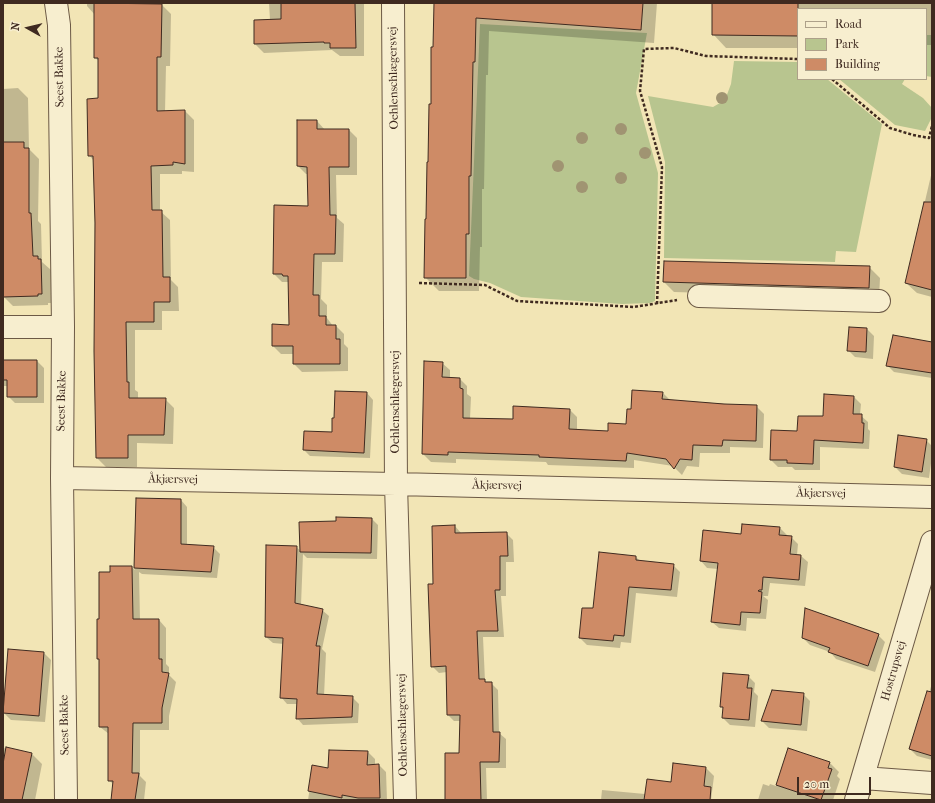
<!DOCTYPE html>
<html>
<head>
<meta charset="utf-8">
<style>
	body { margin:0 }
	#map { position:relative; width:935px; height:803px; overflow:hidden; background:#f2e5b5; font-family:"IM FELL French Canon",serif }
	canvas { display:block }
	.frame { position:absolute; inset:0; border:4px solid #3f2a20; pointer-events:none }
	.legend { position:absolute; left:797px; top:8px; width:130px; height:72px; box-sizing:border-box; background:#f7eecf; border:1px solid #ada089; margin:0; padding:5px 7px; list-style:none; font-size:12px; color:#3f2a20 }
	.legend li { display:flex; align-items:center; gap:8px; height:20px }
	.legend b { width:20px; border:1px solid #ada089 }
	.north { position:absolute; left:8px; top:8px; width:40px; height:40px; -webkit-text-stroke:3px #f7eecf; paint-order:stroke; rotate:278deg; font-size:11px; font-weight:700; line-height:16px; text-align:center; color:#3f2a20 }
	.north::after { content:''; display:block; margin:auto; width:14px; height:18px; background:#3f2a20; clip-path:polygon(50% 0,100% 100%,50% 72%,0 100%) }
	.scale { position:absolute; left:797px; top:777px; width:74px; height:18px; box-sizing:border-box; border:2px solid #3f2a20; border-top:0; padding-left:5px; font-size:12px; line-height:14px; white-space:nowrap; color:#3f2a20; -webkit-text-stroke:3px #f7eecf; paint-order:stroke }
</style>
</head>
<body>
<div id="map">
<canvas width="935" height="803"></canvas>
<div class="frame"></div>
<ul class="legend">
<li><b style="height:5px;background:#f7eecf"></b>Road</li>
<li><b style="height:11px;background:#b8c58f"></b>Park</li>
<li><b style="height:11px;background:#ce8b66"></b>Building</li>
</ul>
<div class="north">N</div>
<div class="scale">20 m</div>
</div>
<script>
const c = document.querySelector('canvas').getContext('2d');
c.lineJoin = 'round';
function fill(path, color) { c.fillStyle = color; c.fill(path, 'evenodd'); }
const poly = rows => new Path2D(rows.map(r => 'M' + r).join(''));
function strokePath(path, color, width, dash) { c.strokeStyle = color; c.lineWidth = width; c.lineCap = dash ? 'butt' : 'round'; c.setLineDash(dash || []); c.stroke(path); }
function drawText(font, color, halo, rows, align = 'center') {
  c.font = font + ' "IM FELL French Canon",serif'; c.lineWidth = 4; c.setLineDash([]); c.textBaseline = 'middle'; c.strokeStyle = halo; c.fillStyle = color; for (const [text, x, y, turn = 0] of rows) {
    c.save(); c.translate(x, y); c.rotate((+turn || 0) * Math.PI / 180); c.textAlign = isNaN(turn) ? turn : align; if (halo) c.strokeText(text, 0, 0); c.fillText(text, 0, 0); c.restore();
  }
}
fill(poly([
	[480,24,647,33,636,93,658,173,655,301,650,303,622,304,521,297,490,283,474,279,469,276],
	[926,35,932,35,932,77,926,76],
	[734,61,798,62,798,79,827,79,882,124,856,252,836,251,835,262,664,258,665,162,648,96,713,107,725,100,731,84],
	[839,79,905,79,902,84,923,98,932,108,932,117,925,131,895,125]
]), '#b8c58f');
fill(poly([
	[87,3,162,3,162,5,171,14,170,66,166,66,165,112,185,111,194,120,194,172,182,171,182,174,160,174,160,211,170,220,171,280,178,287,179,311,162,311,162,330,135,330,135,390,138,392,138,399,165,399,174,408,173,444,137,443,137,467,106,467,97,458,94,161,89,155,99,99,99,61,95,58,95,15,87,6],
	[269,3,364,3,364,56,340,56,332,50,264,53,255,44,270,20],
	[435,3,657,3,654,43,489,31,488,75,486,75,484,189,482,189,482,247,480,247,479,291,439,291,425,277,434,48],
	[713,3,932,3,932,45,926,45,926,9,798,9,798,48,726,48,713,34],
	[18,88,28,98,29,149,39,159,38,221,41,224,42,262,51,270,51,303,48,303,48,305,13,306,3,296,3,89],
	[298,121,317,121,325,130,349,130,357,138,357,175,336,175,337,218,344,224,343,262,322,262,321,299,327,305,327,318,333,326,336,326,344,334,344,344,348,348,348,371,302,372,294,364,294,354,281,354,273,346,290,326,289,282,282,282,274,274,309,207,308,174,306,174,298,166],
	[932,171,932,297,917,293,906,283],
	[869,267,880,278,879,298,674,292,664,282],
	[867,329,874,336,873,359,855,357,848,350],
	[932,343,932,378,894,372,887,365],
	[3,361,37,361,44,368,44,403,15,403,8,396,8,386,3,386],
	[442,363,450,370,450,378,460,379,467,386,467,394,471,397,470,419,514,420,570,410,577,417,577,430,609,432,627,425,632,410,663,393,670,400,756,406,764,414,763,448,730,447,730,453,700,453,699,467,687,466,682,475,673,466,634,460,634,468,548,465,546,462,456,459,456,463,431,462,423,454],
	[367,393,373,400,370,458,310,456,304,450,305,432,333,433],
	[854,397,861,404,860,415,868,422,868,429,870,431,869,449,820,447,820,470,795,470,792,467,778,467,771,460,798,432],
	[926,440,932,446,932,456,929,478,902,474,895,467],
	[137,499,181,500,187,507,187,546,213,547,220,554,217,578,142,574,139,572,140,620,159,620,166,628,166,664,169,667,169,675,176,682,169,716,169,730,140,730,140,776,146,782,144,800,112,800,114,785,109,780,109,734,100,727,100,661,98,659,100,620,111,573,132,567,135,570],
	[372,519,378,525,377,559,307,558,303,554,301,605,322,610,329,616,322,649,326,653,324,696,352,697,359,704,358,723,303,725,297,718,298,704,287,704,281,697,284,644,273,643,266,637,296,547,301,551],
	[743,525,780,528,787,535,786,536,791,537,798,544,797,555,801,556,808,562,805,586,770,583,768,596,763,596,768,600,766,619,747,618,746,631,719,628,712,622,718,569,707,568,701,561,704,531,742,535],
	[455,526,461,533,506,533,513,540,514,562,506,562,506,596,501,596,504,637,483,637,485,681,487,683,491,683,498,690,499,733,506,739,506,768,486,768,487,800,446,800,460,754,461,721,454,721,448,715,447,672,439,673,432,666,434,586],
	[636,557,640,561,673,565,680,572,677,597,636,593,631,643,621,642,620,648,587,645,580,638,594,609],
	[878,635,885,642,875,672,836,659,830,652,810,645,803,638],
	[44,653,51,660,45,722,11,720,4,713],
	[748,676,755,683,754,692,758,696,755,727,730,725,723,718,724,709,721,706],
	[932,683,932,696,929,693],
	[773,691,803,694,810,701,807,731,769,728,762,721],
	[932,705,932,760,917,756,910,749],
	[3,748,32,754,42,764,35,800,3,800],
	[789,749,830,763,839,772,837,776,840,779,833,800,758,800,763,784,769,786,770,784,776,786],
	[330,751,368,752,375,759,375,765,379,765,386,772,387,800,308,800,313,767,329,769],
	[674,764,706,768,714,776,711,800,601,800,602,790,645,794,672,783]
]), '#0003');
const building = poly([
	[94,3,162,4,161,57,157,57,157,111,185,110,185,164,173,162,173,165,151,166,152,210,162,210,163,277,170,277,170,302,154,302,154,322,126,322,127,382,129,382,129,398,166,398,164,435,128,435,128,458,96,458,94,351,95,223,93,156,88,156,87,99,98,98,98,58,94,58,94,3],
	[281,3,355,3,356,48,330,48,330,43,324,43,324,42,254,44,254,20,281,19,281,3],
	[434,3,643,3,641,30,476,18,475,62,473,62,471,176,469,176,469,234,466,234,466,278,424,278,425,219,426,219,427,162,428,162,429,104,431,104,431,47,433,47,434,3],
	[712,3,798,3,798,36,712,35,712,3],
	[297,120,317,120,317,129,349,129,349,167,329,167,330,215,336,215,335,254,314,254,313,295,319,295,319,316,326,316,326,325,336,325,336,339,340,339,340,364,293,364,293,346,272,346,272,324,289,325,288,276,283,276,282,274,273,274,274,205,308,206,307,167,297,166,297,120],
	[3,142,24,142,24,148,29,148,29,213,31,213,33,256,38,256,38,259,41,259,42,294,38,294,38,296,3,297,3,142],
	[924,202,932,202,932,290,905,283,924,202],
	[664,261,870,266,869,288,663,282,664,261],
	[849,327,867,328,866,352,847,351,849,327],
	[893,335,932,342,932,373,886,366,893,335],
	[3,360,37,360,37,397,7,397,7,380,3,380,3,360],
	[424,361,443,362,442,377,460,378,460,388,463,389,463,418,513,419,513,406,570,409,569,429,608,431,608,423,626,424,627,409,631,409,632,390,663,392,662,399,724,404,757,405,756,441,723,440,722,446,693,445,692,460,680,459,674,469,666,459,627,453,626,461,539,457,539,455,448,452,448,455,422,454,424,361],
	[335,391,367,392,364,453,303,450,304,431,332,432,332,418,334,418,335,391],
	[824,394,854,396,853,414,862,414,862,423,864,423,863,443,814,440,813,464,787,463,787,460,770,460,771,430,797,431,798,416,823,416,824,394],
	[898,435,927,439,922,472,894,467,898,435],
	[136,498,181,499,181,544,214,546,211,572,134,568,136,498],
	[336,517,372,518,371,553,300,552,299,522,336,521,336,517],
	[742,524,780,527,779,535,792,536,790,554,801,555,799,580,763,577,762,590,759,590,758,591,762,592,760,613,741,612,740,625,711,622,718,563,700,561,703,530,741,534,742,524],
	[455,525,455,533,507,532,508,556,500,556,500,590,495,590,498,631,477,631,479,679,485,679,485,682,492,682,493,732,500,732,499,762,480,762,481,800,445,800,445,753,459,753,460,715,447,715,446,666,431,667,428,584,433,584,432,526,455,525],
	[266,545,297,546,295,603,323,609,316,646,320,646,317,694,353,696,352,717,296,719,297,699,280,698,283,638,265,637,266,545],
	[599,552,636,556,636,560,674,564,671,590,629,587,624,636,614,635,613,641,579,638,582,608,593,608,599,552],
	[110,566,132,566,133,619,159,619,159,659,162,659,162,672,169,673,162,708,162,723,133,723,132,773,139,773,135,800,111,800,113,781,108,781,108,727,99,727,99,659,97,659,97,619,99,619,99,572,110,572,110,566],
	[805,608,879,634,868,666,828,652,830,648,802,638,805,608],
	[8,649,44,652,39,716,3,713,8,649],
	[723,673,749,675,747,688,752,688,749,720,722,718,723,707,720,707,723,673],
	[772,690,804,693,801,725,761,721,772,690],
	[927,691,932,692,932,756,909,749,927,691],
	[6,747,32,753,22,800,3,800,3,764,6,747],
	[788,748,830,762,828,768,832,769,821,800,776,785,788,748],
	[329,750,368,751,367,765,379,764,380,798,358,798,342,795,342,798,308,791,312,765,328,768,329,750],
	[673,763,706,767,704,786,711,787,710,800,644,800,647,779,671,782,673,763]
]);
fill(building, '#ce8b66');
strokePath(building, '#3f2a20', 1);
const minor = poly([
	[56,3,59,25,63,327,62,478,66,800],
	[393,3,396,484,405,800],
	[699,296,879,301],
	[3,327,63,327],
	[62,478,396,484,932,497],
	[863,778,932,783],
	[856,800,932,542]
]);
strokePath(minor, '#6c5945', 24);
strokePath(poly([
	[832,79,890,128,913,135,929,138,932,126],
	[419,283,485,285,517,301,552,303,582,304,634,307,677,300],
	[657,304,662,167,640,91,644,49,674,48,706,56,798,59]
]), '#3f2a20', 2.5, [3, 2]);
strokePath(minor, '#f7eecf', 22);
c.fillStyle = '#a09472';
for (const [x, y] of [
	[722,98],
	[621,129],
	[582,138],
	[645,153],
	[558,166],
	[621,178],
	[582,187]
]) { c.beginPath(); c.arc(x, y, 6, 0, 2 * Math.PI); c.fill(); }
drawText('12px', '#3f2a20', '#f7eecf', [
	["Seest Bakke",60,77,-91],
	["Oehlenschlægersvej",394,78,-91],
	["Seest Bakke",62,401,-89],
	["Oehlenschlægersvej",396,402,-90],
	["Åkjærsvej",173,480,1],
	["Åkjærsvej",497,486,1],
	["Åkjærsvej",821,494,1],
	["Hostrupsvej",894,671,-74],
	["Seest Bakke",65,725,-91],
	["Oehlenschlægersvej",403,725,-91]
]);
</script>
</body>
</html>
